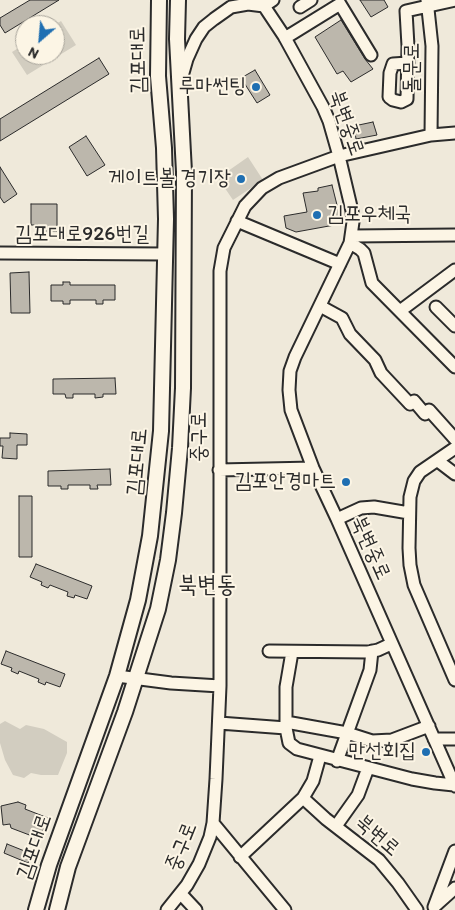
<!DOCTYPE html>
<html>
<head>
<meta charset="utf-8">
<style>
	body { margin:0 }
	#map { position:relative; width:455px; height:910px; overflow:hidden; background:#efe9da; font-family:Itim,sans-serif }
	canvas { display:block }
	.north { position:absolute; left:15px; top:15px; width:50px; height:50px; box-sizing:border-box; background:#fcf5e5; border:1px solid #a8a49b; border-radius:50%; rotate:207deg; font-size:14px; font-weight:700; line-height:20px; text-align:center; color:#2b2b2b }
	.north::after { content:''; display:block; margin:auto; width:18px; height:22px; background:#1f6fb2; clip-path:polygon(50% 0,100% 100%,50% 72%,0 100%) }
</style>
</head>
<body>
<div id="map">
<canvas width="455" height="910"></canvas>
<div class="north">N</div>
</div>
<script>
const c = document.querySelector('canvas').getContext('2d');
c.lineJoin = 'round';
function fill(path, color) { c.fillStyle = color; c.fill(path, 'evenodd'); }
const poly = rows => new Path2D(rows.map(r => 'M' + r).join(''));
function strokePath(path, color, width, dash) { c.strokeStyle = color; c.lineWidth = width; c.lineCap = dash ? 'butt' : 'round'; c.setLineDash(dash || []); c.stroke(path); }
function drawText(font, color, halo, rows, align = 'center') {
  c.font = font + ' Itim,"Poor Story",sans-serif'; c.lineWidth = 4; c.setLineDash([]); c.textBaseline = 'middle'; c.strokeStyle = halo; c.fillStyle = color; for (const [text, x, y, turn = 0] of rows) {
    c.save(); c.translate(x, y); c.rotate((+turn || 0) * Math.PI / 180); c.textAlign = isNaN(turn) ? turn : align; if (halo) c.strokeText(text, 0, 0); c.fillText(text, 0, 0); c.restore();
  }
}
fill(poly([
	[61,21,76,45,27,75,12,52,25,44,25,55,55,55,55,25],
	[248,157,263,180,233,200,218,178],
	[5,721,20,729,26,725,44,729,67,742,67,753,58,775,41,775,31,773,24,778,13,775,5,760,0,743,0,724]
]), '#d2cdc0');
const building = poly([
	[30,0,59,0,5,33,0,25,0,18,30,0],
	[360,0,384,0,388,7,371,17,360,0],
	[341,20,365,59,373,69,351,82,343,71,337,74,315,37,341,20],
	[99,58,109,74,0,141,0,119,99,58],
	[255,70,270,95,257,103,241,78,255,70],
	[373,122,377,135,356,139,354,126,373,122],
	[86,136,105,165,87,176,69,147,86,136],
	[0,167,17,194,4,203,0,197,0,167],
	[332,185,339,213,340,224,296,232,286,228,284,216,307,212,303,193,318,191,318,188,332,185],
	[31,204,57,204,57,231,50,231,51,236,38,236,38,225,31,225,31,204],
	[29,272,30,313,11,313,10,273,29,272],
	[63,282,70,282,70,285,115,285,115,300,103,300,103,304,96,304,96,300,70,300,70,304,63,304,63,301,51,301,51,285,63,285,63,282],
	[115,378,116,394,103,394,103,397,95,398,95,394,73,394,73,398,66,398,65,394,53,394,53,379,115,378],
	[10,433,27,434,27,445,17,445,17,459,2,458,3,446,0,446,0,438,10,438,10,433],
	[110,469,111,485,97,485,98,489,90,489,90,485,68,485,68,489,61,489,61,486,48,486,48,471,110,469],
	[19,496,32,496,32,557,19,557,19,496],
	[36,564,92,586,87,599,75,595,74,598,67,596,68,592,50,585,48,588,41,585,42,582,30,577,36,564],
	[6,651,65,674,60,687,46,682,45,685,38,682,39,679,19,671,18,674,11,671,12,668,1,664,6,651],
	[18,802,26,805,25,809,48,818,40,839,11,828,10,824,3,825,1,806,18,802],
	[7,844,32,854,28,863,4,853,7,844]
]);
fill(building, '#bcb7ac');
strokePath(building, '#2b2b2b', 1);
const minor = poly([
	[258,0,264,6,284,36,323,107,329,121,339,156,352,211,353,222,350,243,295,357,290,371,289,390,291,410,313,468,337,519,455,786],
	[427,0,432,46,431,135],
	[300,7,311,0],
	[285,38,340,4,371,55],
	[408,63,393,64,390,73,389,97,393,100,401,102,407,99,408,46,406,11,455,0],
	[181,80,187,59,196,39,204,27,214,19,231,7,248,4,264,6,273,0],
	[237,221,340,264],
	[352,236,455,235],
	[350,243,360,249,364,253,372,283,455,367],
	[0,253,165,254],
	[320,306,342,318,350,334,375,360,381,373,410,404,414,401,425,414,429,410,455,439],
	[436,307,455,326],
	[400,311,455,270],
	[455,448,420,472,414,481,410,497,409,548,410,565,414,585,455,680],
	[438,461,455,474],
	[219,470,313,468],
	[337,519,361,508,374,507,409,513],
	[269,651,368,652,378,650,391,644],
	[117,676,171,683,220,686],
	[286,722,347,733,372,741,392,740,429,726],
	[219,723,286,728,289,743,297,749,412,779,435,783,454,785],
	[286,728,286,687,292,652],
	[434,739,455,739],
	[337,761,370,670,372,651],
	[303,798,326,819,379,860,398,883,417,910],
	[213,823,285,910],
	[336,826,358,795,368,768],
	[240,857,303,798,313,781,320,756],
	[181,894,196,910],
	[435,906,455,888],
	[434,907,455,851],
	[167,910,187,885,199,864,210,837,213,823,216,779,220,686,220,271,224,248,245,206,262,188,279,178,339,156,431,135,455,133]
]);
const major = poly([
	[36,910,49,865,117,676,138,600,150,536,161,431,166,219,164,148,158,76,159,0],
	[57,910,68,867,125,712,158,609,168,560,174,513,180,448,183,388,184,172,177,39,178,0]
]);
strokePath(minor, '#2b2b2b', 15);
strokePath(major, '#2b2b2b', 18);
strokePath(minor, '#fcf5e5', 11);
strokePath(major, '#fcf5e5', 14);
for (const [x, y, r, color] of [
	[256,87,5,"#1f6fb2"],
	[241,179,5,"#1f6fb2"],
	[317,215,5,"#1f6fb2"],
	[346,482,5,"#1f6fb2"],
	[426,752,5,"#1f6fb2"]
]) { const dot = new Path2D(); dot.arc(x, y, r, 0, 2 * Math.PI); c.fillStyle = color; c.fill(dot); strokePath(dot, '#fcf5e5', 2); }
drawText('21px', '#2b2b2b', '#fcf5e5', [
	["김포대로",139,60,-91],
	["돌문로",413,68,-90],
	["북변중로",346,123,71],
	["김포대로926번길",82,235],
	["중구로",200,437,-90],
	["김포대로",138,462,-85],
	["북변중로",370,548,66],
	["북변로",377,836,41],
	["김포대로",35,847,-71],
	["중구로",182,847,-68]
]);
drawText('21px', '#2b2b2b', '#fcf5e5', [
	["루마썬팅",246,87],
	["게이트볼 경기장",231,179],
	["김포우체국",327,215,"left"],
	["김포안경마트",336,482],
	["만선회집",416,752]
], 'right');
drawText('24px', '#2b2b2b', '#fcf5e5', [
	["북변동",207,586]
]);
</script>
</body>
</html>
